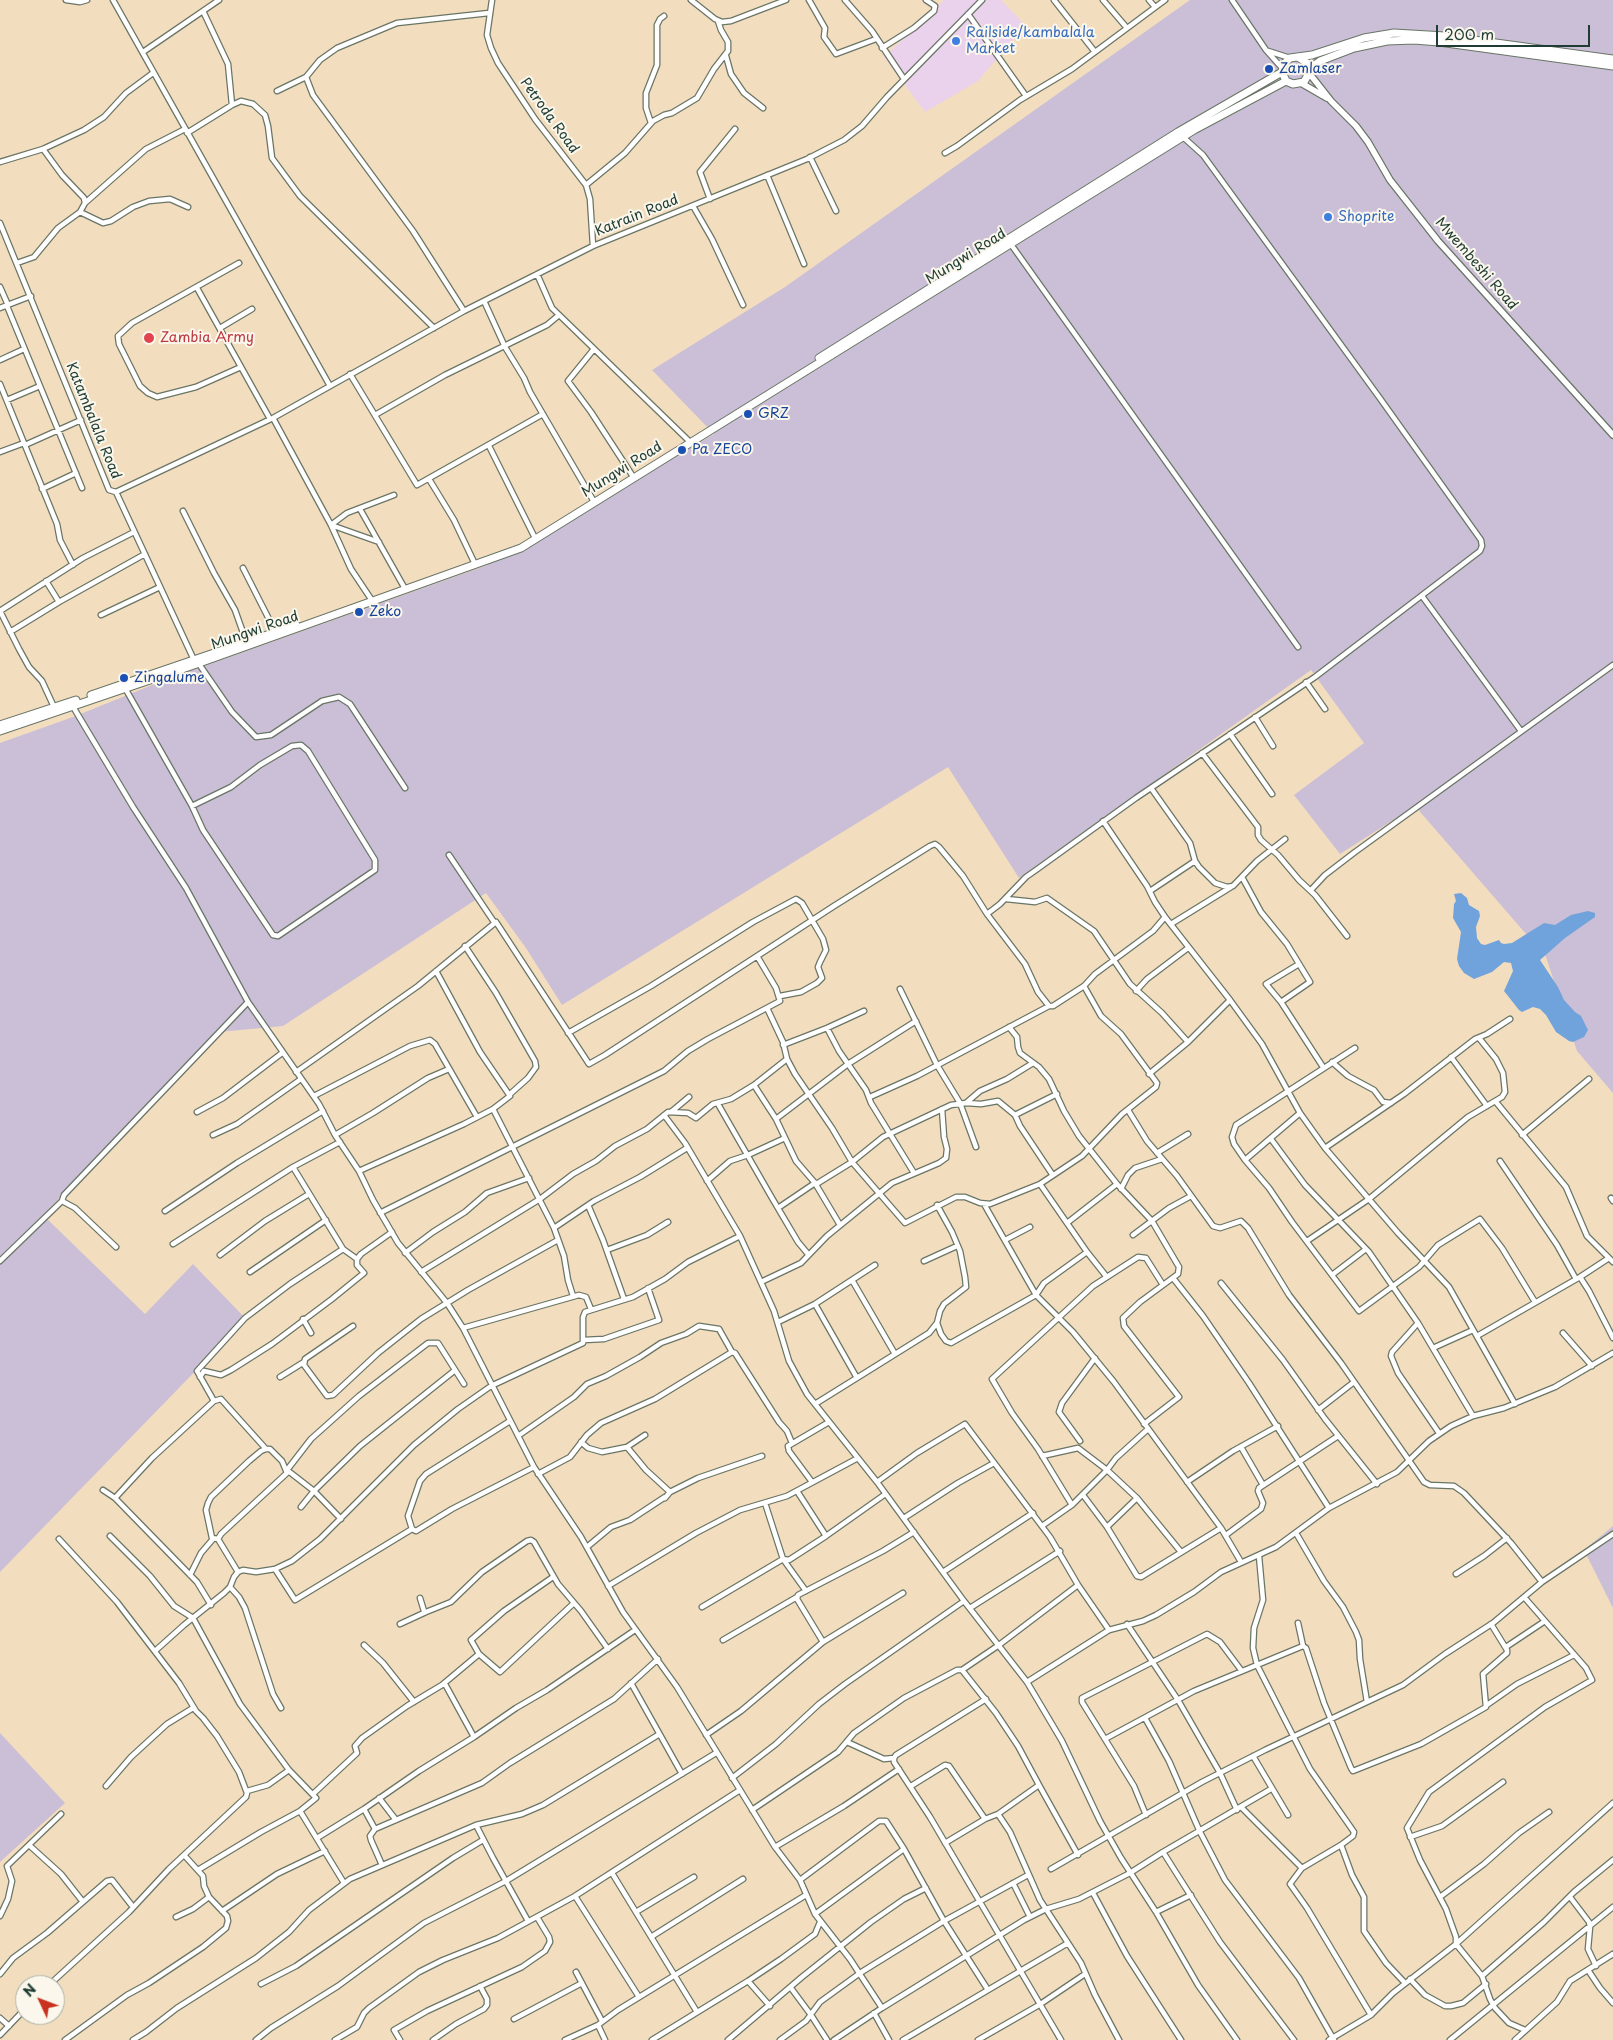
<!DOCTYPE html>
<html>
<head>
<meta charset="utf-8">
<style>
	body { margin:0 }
	#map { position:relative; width:1613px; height:2040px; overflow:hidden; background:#f3ddbf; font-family:"Playpen Sans",sans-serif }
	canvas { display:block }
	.north { position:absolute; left:15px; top:1975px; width:50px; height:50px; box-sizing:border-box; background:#fbf7ec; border:1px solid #a3ada2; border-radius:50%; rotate:313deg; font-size:14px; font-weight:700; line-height:20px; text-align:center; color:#1f3d34 }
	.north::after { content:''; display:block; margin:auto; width:18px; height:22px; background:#c8321e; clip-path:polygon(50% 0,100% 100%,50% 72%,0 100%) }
	.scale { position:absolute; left:1436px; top:25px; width:154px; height:22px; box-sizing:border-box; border:2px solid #1f3d34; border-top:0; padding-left:6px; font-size:15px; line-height:18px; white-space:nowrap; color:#1f3d34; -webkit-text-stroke:4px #fbf7ec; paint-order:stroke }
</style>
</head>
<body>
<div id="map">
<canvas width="1613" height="2040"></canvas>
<div class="north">N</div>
<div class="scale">200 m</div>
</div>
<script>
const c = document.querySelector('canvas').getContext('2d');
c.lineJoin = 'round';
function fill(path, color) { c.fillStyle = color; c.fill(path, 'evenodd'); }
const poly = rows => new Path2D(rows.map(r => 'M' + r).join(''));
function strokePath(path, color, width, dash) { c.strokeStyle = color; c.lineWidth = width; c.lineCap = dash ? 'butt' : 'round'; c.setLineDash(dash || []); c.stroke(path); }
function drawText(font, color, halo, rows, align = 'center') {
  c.font = font + ' "Playpen Sans",sans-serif'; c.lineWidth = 4; c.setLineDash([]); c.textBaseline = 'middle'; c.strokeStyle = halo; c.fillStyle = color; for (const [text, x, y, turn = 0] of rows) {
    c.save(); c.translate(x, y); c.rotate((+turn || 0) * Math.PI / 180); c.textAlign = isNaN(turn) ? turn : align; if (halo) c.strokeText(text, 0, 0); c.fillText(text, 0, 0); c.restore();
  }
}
fill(poly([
	[944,0,1001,0,1025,25,978,81,925,112,884,57]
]), '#ead1ec');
fill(poly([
	[1190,0,1613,0,1613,1093,1577,1051,1546,957,1415,806,1340,854,1294,795,1364,743,1311,670,1019,878,948,767,562,1005,526,948,486,893,283,1026,219,1032,43,1215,145,1314,193,1264,246,1319,0,1572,0,743,73,717,162,681,485,566,714,434,652,370,785,287],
	[1613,1526,1613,1608,1584,1550],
	[0,1733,65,1803,0,1862]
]), '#cabfd6');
fill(poly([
	[1461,893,1467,898,1469,905,1479,911,1480,916,1476,927,1477,938,1481,944,1485,945,1499,940,1501,943,1504,944,1512,943,1544,923,1555,925,1571,915,1588,911,1595,913,1595,917,1565,938,1540,960,1558,987,1564,1000,1575,1012,1581,1016,1588,1030,1584,1037,1573,1042,1569,1041,1556,1032,1546,1015,1540,1009,1533,1007,1522,1012,1519,1010,1504,991,1513,971,1511,963,1504,962,1492,972,1474,979,1464,973,1459,966,1457,959,1461,932,1453,918,1454,904,1456,901,1454,894]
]), '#70a3dc');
const minor = poly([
	[66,0,80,2,87,0],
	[113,0,330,386],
	[492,0,487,35,491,48,498,63,535,119,586,185,590,199,593,246],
	[691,0,715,19,722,22,731,21,786,0],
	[809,0,825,28,824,37,836,54,876,39],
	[845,0,872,31,904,79],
	[1103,0,1127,28],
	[1149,0,1155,7],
	[1232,0,1266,50,1282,68],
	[203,11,228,64,232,105],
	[968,14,1026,96],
	[882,48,914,28,934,11,935,6,926,0],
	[1268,51,1290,58],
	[143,52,219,0],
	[1095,52,1165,0],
	[726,56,731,74,744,93,763,108],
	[277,91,306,77],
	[651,123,646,108,646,93,657,65,657,25,660,19,664,16],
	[187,133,232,105,241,101,253,104,265,115,268,126,272,158,300,196,434,328],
	[945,153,957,146,1020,100,1072,69,1095,52,1054,0],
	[810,157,836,211],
	[0,162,43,149,84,130,104,117,126,93,153,73],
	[767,175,804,264],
	[586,185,625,153,653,121,664,115,672,113,697,98,714,69,728,51,728,42,721,30,718,21],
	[710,199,700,172,735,129],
	[85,203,146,149,185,129],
	[693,206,712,239,743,305],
	[80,212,103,223,111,221,133,207,149,201,170,199,188,207],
	[0,223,109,490,116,492,273,418,464,311,593,246,807,159,844,140,862,126,887,97,982,0],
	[1010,243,1298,647],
	[17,263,34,257,58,228,80,212,85,203,84,198,62,175,43,149],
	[239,263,132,323,118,336,119,344,140,386,148,393,157,397,196,387,241,367],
	[537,274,552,308,688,440],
	[0,287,8,305],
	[197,288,270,419],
	[484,301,505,347,524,378,530,392,593,500],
	[7,306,82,488],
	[0,308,31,296],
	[464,311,413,231,313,95,306,77,320,60,337,48,397,23,489,13],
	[220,328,252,309],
	[594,349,568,381,591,412,632,475],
	[0,360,24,349],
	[350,374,417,485,543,414],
	[0,384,57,524,60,540,73,565],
	[7,400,40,386],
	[375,415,445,375,547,325,559,315],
	[273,418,331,525,351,569,371,599],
	[25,445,81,420],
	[489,446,534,536],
	[0,452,24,443],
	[429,479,454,520,474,562],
	[42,489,76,473],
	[116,492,194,660],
	[360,509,404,587],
	[183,511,214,573,235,610,246,641],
	[331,525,347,513,394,495],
	[331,525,379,542],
	[243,568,275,631],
	[46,581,59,602,145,554],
	[1422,596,1521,731],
	[0,611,83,558,134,532],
	[0,611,19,649,29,667,42,681,54,707],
	[101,615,160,587],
	[10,632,59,602],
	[199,664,232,712,256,737,271,735,322,701,339,697,350,704,405,788],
	[1306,682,1325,709],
	[125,688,192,806,203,830,273,935,278,936,375,870,375,860,308,751,301,745,292,746,260,765,231,787,192,806],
	[72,705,133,807,186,888,248,1002,319,1104,335,1135,359,1171,373,1200,398,1243,447,1303,463,1328,534,1467,581,1537,623,1612,677,1687,775,1847,800,1880,815,1914,850,1959,882,2008],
	[1255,717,1273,746],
	[1230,734,1272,794],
	[1202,753,1258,827,1258,835,1261,840,1278,855,1299,880,1315,895,1347,936],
	[1151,788,1190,843,1195,861,1199,867,1215,883,1227,887,1233,886,1257,861,1285,839],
	[1103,821,1147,886,1155,902,1165,917,1230,1000],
	[449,855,494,922],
	[1242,877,1261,912,1287,944,1310,982,1281,1002],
	[1311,890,1325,875,1355,852,1613,665],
	[1150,891,1195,861],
	[1006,899,1035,902,1047,898,1094,931,1130,984,1162,1013,1188,1042],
	[987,914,1000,904,1026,877,1036,870,1136,798,1315,677,1480,551,1482,546,1481,540,1379,397,1203,155,1183,137],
	[1171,924,1231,887],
	[465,946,496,993,535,1061,536,1067,528,1078,509,1095],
	[1299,964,1266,984,1281,1002,1323,1067],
	[900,989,937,1065,960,1103,976,1147],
	[1136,991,1147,979,1188,948],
	[767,1008,783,1042,787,1059,795,1074,832,1128,852,1162,905,1223,956,1197,965,1197,980,1203,990,1204,1040,1184,1082,1156,1122,1114,1156,1087,1157,1083,1121,1034,1101,1016,1084,986],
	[1009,1027,1017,1037,1018,1047,1020,1053,1039,1067,1049,1079,1064,1111,1079,1136,1117,1184,1152,1221,1179,1267,1178,1274,1140,1302,1123,1318,1124,1326,1179,1397,1144,1424],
	[827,1028,839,1051,866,1090,871,1103,914,1173],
	[568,1033,651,986,753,922,796,899,802,903,823,939,826,950,820,962,818,967,822,978,817,983,801,992,780,996],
	[783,1045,827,1028,864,1011],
	[1355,1048,1236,1125,1232,1137,1234,1144,1245,1160,1269,1188,1292,1222,1359,1311,1419,1267,1438,1245,1480,1219,1502,1248,1535,1302],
	[1451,1057,1487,1106],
	[1332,1062,1348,1076,1374,1090,1383,1102,1391,1103],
	[296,1072,418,986,496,922,589,1064,605,1055,834,906,930,846,935,844,939,847,963,876,987,914,1025,964,1038,992,1049,1006,1053,1006,1084,986,1095,974,1153,931,1165,917],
	[1149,1074,1188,1042,1230,1000,1262,1044,1300,1113,1325,1148,1398,1233,1449,1287,1515,1404],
	[754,1085,776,1119,796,1161,815,1183,818,1183,852,1162,883,1137,951,1105,966,1103,981,1104,998,1101,1015,1115,1020,1126,1052,1174],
	[314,1096,410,1046,430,1040,435,1044,477,1117],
	[870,1097,917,1076,1049,1006],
	[1496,1102,1566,1187,1587,1236,1613,1262],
	[966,1103,980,1091,1007,1079,1033,1063],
	[718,1104,772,1198,798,1242,808,1254],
	[493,1109,554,1228,564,1256,568,1280,573,1296],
	[1128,1110,1147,1141,1177,1176,1213,1226,1220,1228,1241,1221,1248,1228,1289,1295,1341,1363,1424,1482,1430,1485,1454,1486,1464,1493,1511,1543,1542,1582],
	[197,1112,223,1098,282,1053],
	[671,1112,689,1097],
	[664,1115,685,1143,740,1236,774,1311,789,1361,807,1394,877,1482,964,1601,1027,1682,1062,1741,1100,1821,1121,1858,1156,1912,1198,1985,1237,2040],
	[1015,1115,1057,1094],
	[776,1119,848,1064,916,1021],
	[213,1135,237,1124,301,1079],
	[335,1135,373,1113,428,1078,449,1069],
	[1522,1135,1589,1079],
	[1271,1139,1305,1185,1369,1252,1418,1323,1473,1416],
	[1325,1148,1404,1094,1475,1039,1487,1034,1510,1019],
	[1157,1153,1188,1134],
	[1245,1160,1300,1113],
	[1500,1161,1557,1245,1576,1279],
	[293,1167,343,1249,357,1259],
	[359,1171,464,1124,493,1109,510,1096,480,1052,436,971],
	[707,1181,730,1161,748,1155,785,1138],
	[1040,1184,1087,1252,1106,1276],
	[1121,1189,1128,1175,1135,1168,1162,1159],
	[1611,1198,1613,1201],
	[62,1201,75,1208,116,1247],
	[588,1205,603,1240,624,1299],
	[778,1208,815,1183,840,1225],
	[165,1211,237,1163,323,1111],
	[380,1213,664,1071,688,1051,708,1039,780,1001,776,988,757,956],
	[1067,1223,1117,1184],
	[554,1228,594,1201,640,1177,687,1148],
	[1133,1235,1169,1208,1191,1196],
	[1005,1240,1030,1227],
	[1307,1241,1369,1199,1468,1117,1502,1097,1505,1092,1503,1073,1496,1059,1479,1038],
	[173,1244,293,1167,340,1142],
	[607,1250,647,1235,668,1222],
	[1087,1252,1044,1283,1036,1295,1073,1332,1114,1382,1221,1528,1241,1562],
	[405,1253,433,1232,465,1212,487,1193,529,1178],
	[220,1255,265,1221,309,1194],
	[0,1261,62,1201,64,1195,248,1002],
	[924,1261,957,1246],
	[250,1272,326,1220],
	[421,1272,540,1199,573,1174,596,1161,615,1146,647,1129,668,1112,688,1113,696,1118,713,1104,731,1099,754,1085,787,1059],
	[1332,1275,1366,1249],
	[1580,1277,1589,1291,1613,1338],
	[1173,1278,1203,1316,1249,1383,1329,1508],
	[852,1280,895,1354],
	[761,1282,801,1263,827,1236,892,1183,939,1163,946,1158,947,1149,944,1137,942,1109],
	[1221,1283,1283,1360,1325,1419,1377,1484],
	[1163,1285,1146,1258,1138,1257,1093,1286,992,1379,1012,1413,1038,1449,1072,1505,1107,1470,1137,1498,1181,1552],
	[815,1304,857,1378],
	[303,1319,311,1333],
	[778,1322,815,1304,875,1265],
	[937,1323,941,1334,946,1341,951,1343,1036,1295,984,1204],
	[1418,1323,1392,1352,1391,1356,1398,1373,1439,1433],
	[353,1326,305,1359,304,1365,327,1396,333,1395,378,1353,421,1319,468,1290,558,1240],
	[463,1328,579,1295,586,1297,591,1309],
	[1563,1333,1592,1366],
	[1477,1336,1580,1277,1609,1258],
	[584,1340,604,1339,659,1320,648,1288],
	[1433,1348,1473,1330],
	[200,1377,204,1371,221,1375,231,1370,272,1344,332,1299,364,1273,357,1265,357,1259,361,1254,392,1232],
	[280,1377,304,1362],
	[214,1401,197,1371,245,1318,290,1284,343,1249],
	[815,1404,929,1333,937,1323,940,1311,944,1304,966,1287,965,1277,960,1251,952,1232,937,1205],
	[1318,1410,1354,1382],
	[510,1421,426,1474,420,1481,408,1516,412,1529,416,1531,452,1509,534,1467],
	[518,1436,574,1397,587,1384,606,1376,640,1357,661,1343,686,1334,699,1326,719,1329,732,1352],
	[1080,1441,1059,1412,1062,1403,1095,1358],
	[581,1442,588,1448,602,1452,627,1447,645,1435],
	[627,1447,646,1470,670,1492],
	[1241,1447,1263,1485],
	[1042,1456,1078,1448,1107,1470,1116,1458,1148,1429],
	[538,1474,570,1457,587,1435,601,1423,655,1399,732,1352,735,1353,779,1422,787,1431,792,1443],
	[812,1482,789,1451,788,1446,829,1422],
	[877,1482,917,1453,965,1424,1050,1537,1078,1585,1109,1630],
	[1187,1482,1233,1451,1278,1426],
	[103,1490,115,1498,197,1582,211,1605],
	[797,1491,826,1536],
	[1083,1495,1107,1527,1137,1576,1141,1577,1221,1528],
	[115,1498,152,1458,214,1401,221,1399,266,1449],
	[665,1498,670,1492,698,1478,762,1456],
	[765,1503,783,1559,789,1560,826,1536,884,1495],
	[301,1507,314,1491,360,1446,454,1371],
	[904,1518,958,1483,994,1463],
	[341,1519,314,1491,287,1470,311,1439,359,1396,428,1343,438,1343,464,1384],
	[1042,1526,1072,1505],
	[1107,1527,1137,1498],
	[1296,1533,1324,1581,1343,1607,1356,1632,1359,1640,1360,1659,1367,1702],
	[1226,1535,1261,1509,1263,1503,1258,1491,1259,1488,1338,1436],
	[110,1536,150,1576,174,1606,193,1618,240,1704,289,1770,316,1798,300,1811,261,1832,198,1870],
	[218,1539,221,1534,287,1473,282,1461,270,1449,266,1449,261,1451,249,1461,211,1497,208,1503,206,1510,212,1538,218,1539,238,1572],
	[587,1547,611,1527,630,1520,665,1497],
	[1259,1556,1263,1600,1254,1628,1253,1648,1257,1665,1310,1769,1354,1832,1353,1836,1341,1845,1302,1868,1290,1884,1307,1908,1371,2015],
	[275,1569,295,1600,412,1529],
	[943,1572,1033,1513],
	[1456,1574,1484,1556,1507,1538],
	[190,1575,201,1553,213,1539],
	[553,1577,504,1611,471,1640,479,1654,500,1672,574,1603],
	[608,1586,696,1533,740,1510,787,1496,858,1458],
	[230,1587,239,1597,245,1608,273,1694,281,1708],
	[1524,1597,1586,1668,1592,1680,1545,1707,1429,1792,1407,1828,1420,1860,1446,1909,1456,1937,1456,1944,1482,1976,1490,1999,1495,2008,1509,2023,1525,2030],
	[420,1598,424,1611,426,1612,451,1602,482,1572,527,1541,531,1540,534,1542,558,1584,581,1611,608,1649],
	[702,1607,783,1559,806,1591],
	[970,1608,1060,1551],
	[1298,1623,1303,1646],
	[400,1624,426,1612],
	[1127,1624,1178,1700,1220,1773,1237,1810],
	[723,1640,797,1597],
	[823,1642,797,1599,798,1595,883,1551,914,1532],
	[364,1645,383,1663,414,1702],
	[1506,1647,1545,1621],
	[155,1651,184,1625,224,1593,230,1587,234,1577,238,1572,243,1570,256,1572,275,1569,292,1561,320,1539,414,1445,458,1409,491,1386,583,1343,583,1317,585,1312,633,1297,665,1279,688,1262,740,1236],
	[962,1670,996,1713,1018,1746,1039,1785],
	[1027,1682,1109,1630,1143,1621,1156,1615,1194,1592,1221,1572,1276,1547,1329,1508,1397,1472,1429,1441,1451,1426,1473,1416,1504,1408,1555,1387,1613,1353],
	[631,1683,682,1774],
	[442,1685,445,1684,474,1737],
	[986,1699,896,1755,894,1758,894,1762,930,1817,1061,2040],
	[1487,1705,1517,1684,1574,1655],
	[1145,1718,1169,1761,1200,1832,1225,1880,1299,1978,1334,2040],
	[706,1735,741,1711,823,1642,903,1593],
	[1105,1739,1194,1691,1303,1646,1306,1648,1324,1703,1351,1768,1353,1771,1421,1744,1486,1707,1483,1674,1507,1653,1507,1650,1491,1624],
	[847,1742,884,1759,894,1758],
	[1253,1756,1288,1815],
	[732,1778,776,1744,819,1704,845,1684,964,1601],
	[106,1786,131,1757,167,1724,193,1708],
	[911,1786,945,1765,949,1766,985,1819],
	[247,1791,268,1785,289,1770],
	[313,1794,357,1753,355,1746,362,1738,407,1706,442,1685,479,1654],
	[379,1798,396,1820],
	[1241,1807,1302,1868],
	[364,1809,375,1829],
	[752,1810,838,1752,854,1733,904,1698,957,1670,962,1670,999,1645,1078,1585],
	[300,1811,344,1883],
	[998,1814,1010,1832,1040,1900,1081,1963,1095,1995,1119,2040],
	[1146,1815,1134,1786,1082,1702,1082,1698,1207,1634,1220,1642,1241,1670],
	[476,1825,493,1858,528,1921],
	[1410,1837,1442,1826,1503,1782],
	[317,1838,364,1809,419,1771,474,1737,516,1708,547,1690,635,1630],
	[945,1843,985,1819,998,1814,1039,1785,1078,1855],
	[29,1845,61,1874,83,1902],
	[1341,1845,1352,1875,1364,1897,1364,1931,1386,1963,1405,1983],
	[775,1847,844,1806,899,1769],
	[1163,1852,1220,1942,1294,2040],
	[382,1865,371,1840,370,1836,375,1829,482,1783,510,1763,614,1699,658,1659],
	[1051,1869,1202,1782,1265,1750,1403,1685,1445,1654,1493,1623,1542,1582,1613,1534],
	[612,1873,697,2012],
	[800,1880,879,1821,886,1821,904,1849,944,1921,988,1990],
	[1013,1883,1030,1917],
	[1093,1893,1127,1956,1181,2040],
	[575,1896,639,1997],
	[1440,1897,1484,1864,1519,1833,1549,1812],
	[1570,1897,1589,1922,1590,1927,1588,1949,1596,1966],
	[222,1911,277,1874,325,1851],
	[636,1912,694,1877],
	[1156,1912,1191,1895],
	[815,1914,904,1849],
	[0,1916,8,1899,12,1881,7,1866,61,1814],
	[176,1917,193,1909,209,1897],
	[651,1937,743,1879],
	[1588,1970,1600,1988,1613,2003],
	[576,1972,602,2021],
	[0,1974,13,1958,47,1933,107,1881,112,1880,133,1907],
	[1482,1976,1544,1922,1574,1892,1613,1860],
	[1410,1979,1425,1995,1445,2006,1451,2006,1463,2003,1486,1984],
	[748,1981,770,2006],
	[261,1984,296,1966,453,1858,483,1840],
	[49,1985,129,1912,169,1869,246,1797,247,1793,239,1772,217,1736,203,1718,196,1711,179,1683,117,1602,59,1539],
	[791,1988,811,2015,827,2040],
	[874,2013,889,2040],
	[0,2018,9,2026],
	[514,2019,582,1983],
	[598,2025,605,2040],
	[0,2035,25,2009],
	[65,2040,127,1995,149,1983,203,1947,226,1928,228,1921,227,1916,209,1897,204,1886,203,1876,184,1855],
	[133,2040,146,2032,177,2008,256,1958,289,1932,309,1910,350,1879,476,1825,522,1814,543,1805,658,1735],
	[256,2040,271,2028,338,1986,424,1923,506,1881,716,1753],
	[335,2040,357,2027,364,2013,369,2008,419,1972,443,1960,498,1938,575,1896,740,1790],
	[400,2040,394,2030,427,2011,522,1967,545,1951,550,1942,549,1937,537,1917],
	[433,2040,456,2024,484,2009,487,2005,487,1999,480,1986],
	[565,2040,598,2025,618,2010,806,1895],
	[652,2040,748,1981,781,1959,815,1934,820,1922],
	[728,2040,802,1977,871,1922,904,1899,926,1888],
	[780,2040,806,2021,820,2002,860,1973,944,1921,1028,1875],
	[834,2040,882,2008,1024,1920,1046,1909,1079,1899,1130,1873,1163,1852,1271,1789],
	[903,2040,1068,1943],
	[978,2040,1039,2005,1085,1974],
	[1329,2040,1371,2015,1393,1993,1456,1944,1613,1803],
	[1450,2040,1613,1907],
	[1515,2040,1557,2002,1570,1981,1613,1954]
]);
const tertiary = poly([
	[1309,73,1331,101,1356,126,1368,142,1390,180,1438,241,1613,435],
	[1301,83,1327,98]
]);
const secondary = poly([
	[1298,57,1307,63,1309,73,1304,82,1293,84,1286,81,1282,72,1284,64,1290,58,1312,55,1364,38,1394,33,1445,36,1613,59],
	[1309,69,1320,61,1354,48,1387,41,1414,40,1439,42,1613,66],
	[819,358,1178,132,1282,72],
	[91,695,296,625],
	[0,725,76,700],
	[0,731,191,666,521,548,1194,130,1286,81]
]);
strokePath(minor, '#697565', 7);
strokePath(tertiary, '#697565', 8);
strokePath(secondary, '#697565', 9);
strokePath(minor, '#fff', 4.5);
strokePath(tertiary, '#fff', 5.5);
strokePath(secondary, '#fff', 7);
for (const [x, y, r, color] of [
	[956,41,5,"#3f7fe0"],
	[1269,69,5,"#1a4fb4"],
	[1328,217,5,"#3f7fe0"],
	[149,338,6,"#e0444e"],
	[748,414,5,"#1a4fb4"],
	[682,450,5,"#1a4fb4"],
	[359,612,5,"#1a4fb4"],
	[124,678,5,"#1a4fb4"]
]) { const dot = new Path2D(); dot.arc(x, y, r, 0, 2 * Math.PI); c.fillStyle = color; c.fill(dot); strokePath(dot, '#fbf7ec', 2); }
drawText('14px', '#366cbe', '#fbf7ec', [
	["Railside/kambalala",966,33],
	["Market",966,49],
	["Shoprite",1338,217]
], 'left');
drawText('14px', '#164399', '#fbf7ec', [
	["Zamlaser",1279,69],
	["GRZ",758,414],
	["Pa ZECO",692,450],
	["Zeko",369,612],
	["Zingalume",134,678]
], 'left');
drawText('14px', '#1f3d34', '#fbf7ec', [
	["Petroda Road",549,116,54],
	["Katrain Road",637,216,-22],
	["Mungwi Road",966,257,-32],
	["Mwembeshi Road",1476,264,49],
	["Katambalala Road",93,421,68],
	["Mungwi Road",622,470,-32],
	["Mungwi Road",255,631,-19]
]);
drawText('14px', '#be3a42', '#fbf7ec', [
	["Zambia Army",160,338]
], 'left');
</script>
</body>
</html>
